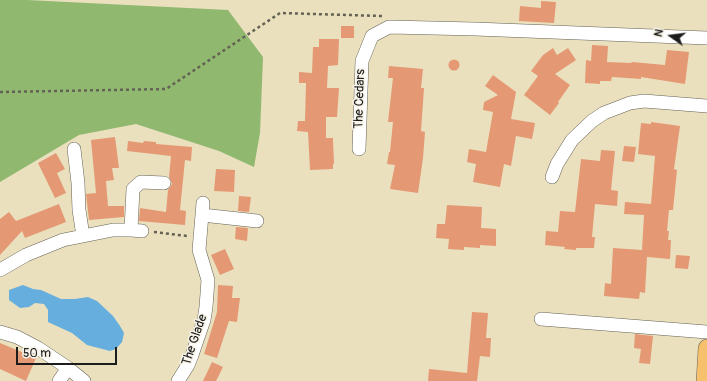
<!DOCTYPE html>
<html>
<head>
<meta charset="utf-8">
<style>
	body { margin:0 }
	#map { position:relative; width:707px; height:381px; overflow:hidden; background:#eae0be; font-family:Pangolin,sans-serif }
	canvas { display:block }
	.north { position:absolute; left:651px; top:16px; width:40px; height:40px; -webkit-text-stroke:3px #f7f3e8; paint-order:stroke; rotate:284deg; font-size:11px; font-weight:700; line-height:16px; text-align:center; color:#1c1c1c }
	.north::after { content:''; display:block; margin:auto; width:14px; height:18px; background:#1c1c1c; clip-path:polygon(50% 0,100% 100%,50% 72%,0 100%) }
	.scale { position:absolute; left:16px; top:347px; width:101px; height:18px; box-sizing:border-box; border:2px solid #1c1c1c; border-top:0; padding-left:5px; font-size:12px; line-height:14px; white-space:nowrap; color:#1c1c1c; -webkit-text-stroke:3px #f7f3e8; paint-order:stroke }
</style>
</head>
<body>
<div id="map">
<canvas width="707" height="381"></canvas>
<div class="north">N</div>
<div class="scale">50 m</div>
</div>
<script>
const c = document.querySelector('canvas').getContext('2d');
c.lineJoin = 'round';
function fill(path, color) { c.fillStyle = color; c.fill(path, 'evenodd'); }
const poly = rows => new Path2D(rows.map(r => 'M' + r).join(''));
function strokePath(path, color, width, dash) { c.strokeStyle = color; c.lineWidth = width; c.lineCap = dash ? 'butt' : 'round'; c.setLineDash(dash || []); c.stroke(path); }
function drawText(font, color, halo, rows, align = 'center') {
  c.font = font + ' Pangolin,sans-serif'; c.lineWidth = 3; c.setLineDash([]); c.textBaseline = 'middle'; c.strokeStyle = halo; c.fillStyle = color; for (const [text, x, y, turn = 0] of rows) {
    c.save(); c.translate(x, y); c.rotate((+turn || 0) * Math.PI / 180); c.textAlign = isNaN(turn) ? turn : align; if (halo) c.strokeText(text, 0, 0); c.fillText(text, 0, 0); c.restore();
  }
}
fill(poly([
	[0,0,27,0,228,10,263,57,260,133,254,167,219,151,136,124,79,135,0,182]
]), '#90b86f');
fill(poly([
	[23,285,33,289,41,290,61,299,75,299,88,297,97,301,113,316,120,326,124,333,122,342,116,349,110,351,87,345,72,333,48,322,48,310,44,304,35,303,29,307,20,308,9,300,9,290]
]), '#66aedd');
fill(poly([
	[541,1,556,2,554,23,519,21,520,6,541,8],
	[341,26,354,26,354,38,341,38],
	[319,39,339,39,338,65,328,66,327,88,339,88,337,117,326,117,326,138,333,138,333,141,334,164,333,164,333,169,310,170,308,132,297,131,298,121,305,121,306,83,299,83,299,72,312,73,313,47,319,47],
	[592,45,608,46,607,62,631,63,632,62,665,65,667,50,689,52,685,84,641,77,641,79,612,77,611,81,600,81,600,84,585,83,586,60,591,61],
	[553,48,557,55,568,48,576,60,555,74,570,85,558,102,559,103,550,115,524,95,538,76,531,71,543,55],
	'448.5 65a5.5 5.5 0 1 1 11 0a5.5 5.5 0 1 1-11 0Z',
	[389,66,423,69,421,88,424,88,421,131,425,132,423,158,418,193,390,189,395,165,387,164,389,152,390,152,393,122,388,122,393,78,388,78],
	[493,75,516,92,511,119,535,123,532,139,516,136,511,166,504,164,500,187,473,182,476,164,467,162,469,149,486,152,493,112,483,110,484,102,498,95,485,86],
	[651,122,680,126,674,169,677,170,673,210,669,210,667,231,669,231,668,240,671,240,670,259,647,257,645,293,640,292,639,299,604,296,605,283,611,284,613,248,642,250,644,215,624,214,625,202,651,204,655,156,638,154,641,123,651,124],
	[115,137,119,168,112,168,114,180,106,181,108,206,124,206,124,217,89,220,86,194,96,193,91,140],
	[128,141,143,143,144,141,156,142,156,144,192,147,191,161,185,160,180,210,186,211,185,225,139,221,140,208,166,212,168,190,172,184,169,177,171,156,127,151],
	[624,146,636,147,634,162,622,161],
	[601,150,615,151,611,190,618,191,617,206,595,204,592,237,595,237,594,248,576,248,576,250,564,249,565,247,545,245,546,231,558,232,560,211,575,212,581,159,600,161],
	[56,153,65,169,57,173,66,193,55,198,38,163],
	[216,169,235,170,234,192,214,191],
	[239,196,251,197,249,212,238,211],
	[59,204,66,222,25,238,22,231,0,255,0,219,9,212,16,221],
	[447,205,482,207,481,228,496,229,496,246,480,245,480,248,464,247,464,250,448,249,449,239,436,238,437,224,445,224],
	[236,227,248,228,247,241,235,239],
	[225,249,234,269,220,275,211,255],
	[676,255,690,256,688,269,675,268],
	[218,285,233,286,232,298,240,298,237,322,229,321,217,358,204,354,217,312],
	[472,312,488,313,486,338,491,338,490,357,480,356,477,381,428,381,429,369,467,373],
	[635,334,653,336,650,364,639,363,641,349,634,348],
	[0,343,36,358,26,381,0,369],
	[212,362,223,367,216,381,203,381]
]), '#e59874');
const minor = poly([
	[74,149,78,183,79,210,83,236],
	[359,149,362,61,372,36,389,27,475,29,707,38],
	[552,177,557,164,572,140,592,121,604,113,630,103,644,101,707,106],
	[202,215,257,221],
	[131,230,133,189,141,182,164,183],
	[0,270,26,255,63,240,113,230,131,230,142,231],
	[541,319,707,332],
	[0,332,17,337,38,348,68,368,84,381],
	[59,381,68,368],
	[178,381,188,365,192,355,204,320,206,307,208,280,199,250,203,203]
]);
const major = poly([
	[705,381,707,348]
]);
strokePath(minor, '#646155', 14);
strokePath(major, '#646155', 18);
strokePath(poly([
	[0,92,166,89,280,13,382,16],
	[154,232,187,236]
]), '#646155', 2.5, [3, 3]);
strokePath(minor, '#fff', 13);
strokePath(major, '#f7c06c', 17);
drawText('13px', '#1c1c1c', '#f7f3e8', [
	["The Cedars",360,99,-88],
	["The Glade",195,340,-71]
]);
</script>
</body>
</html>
